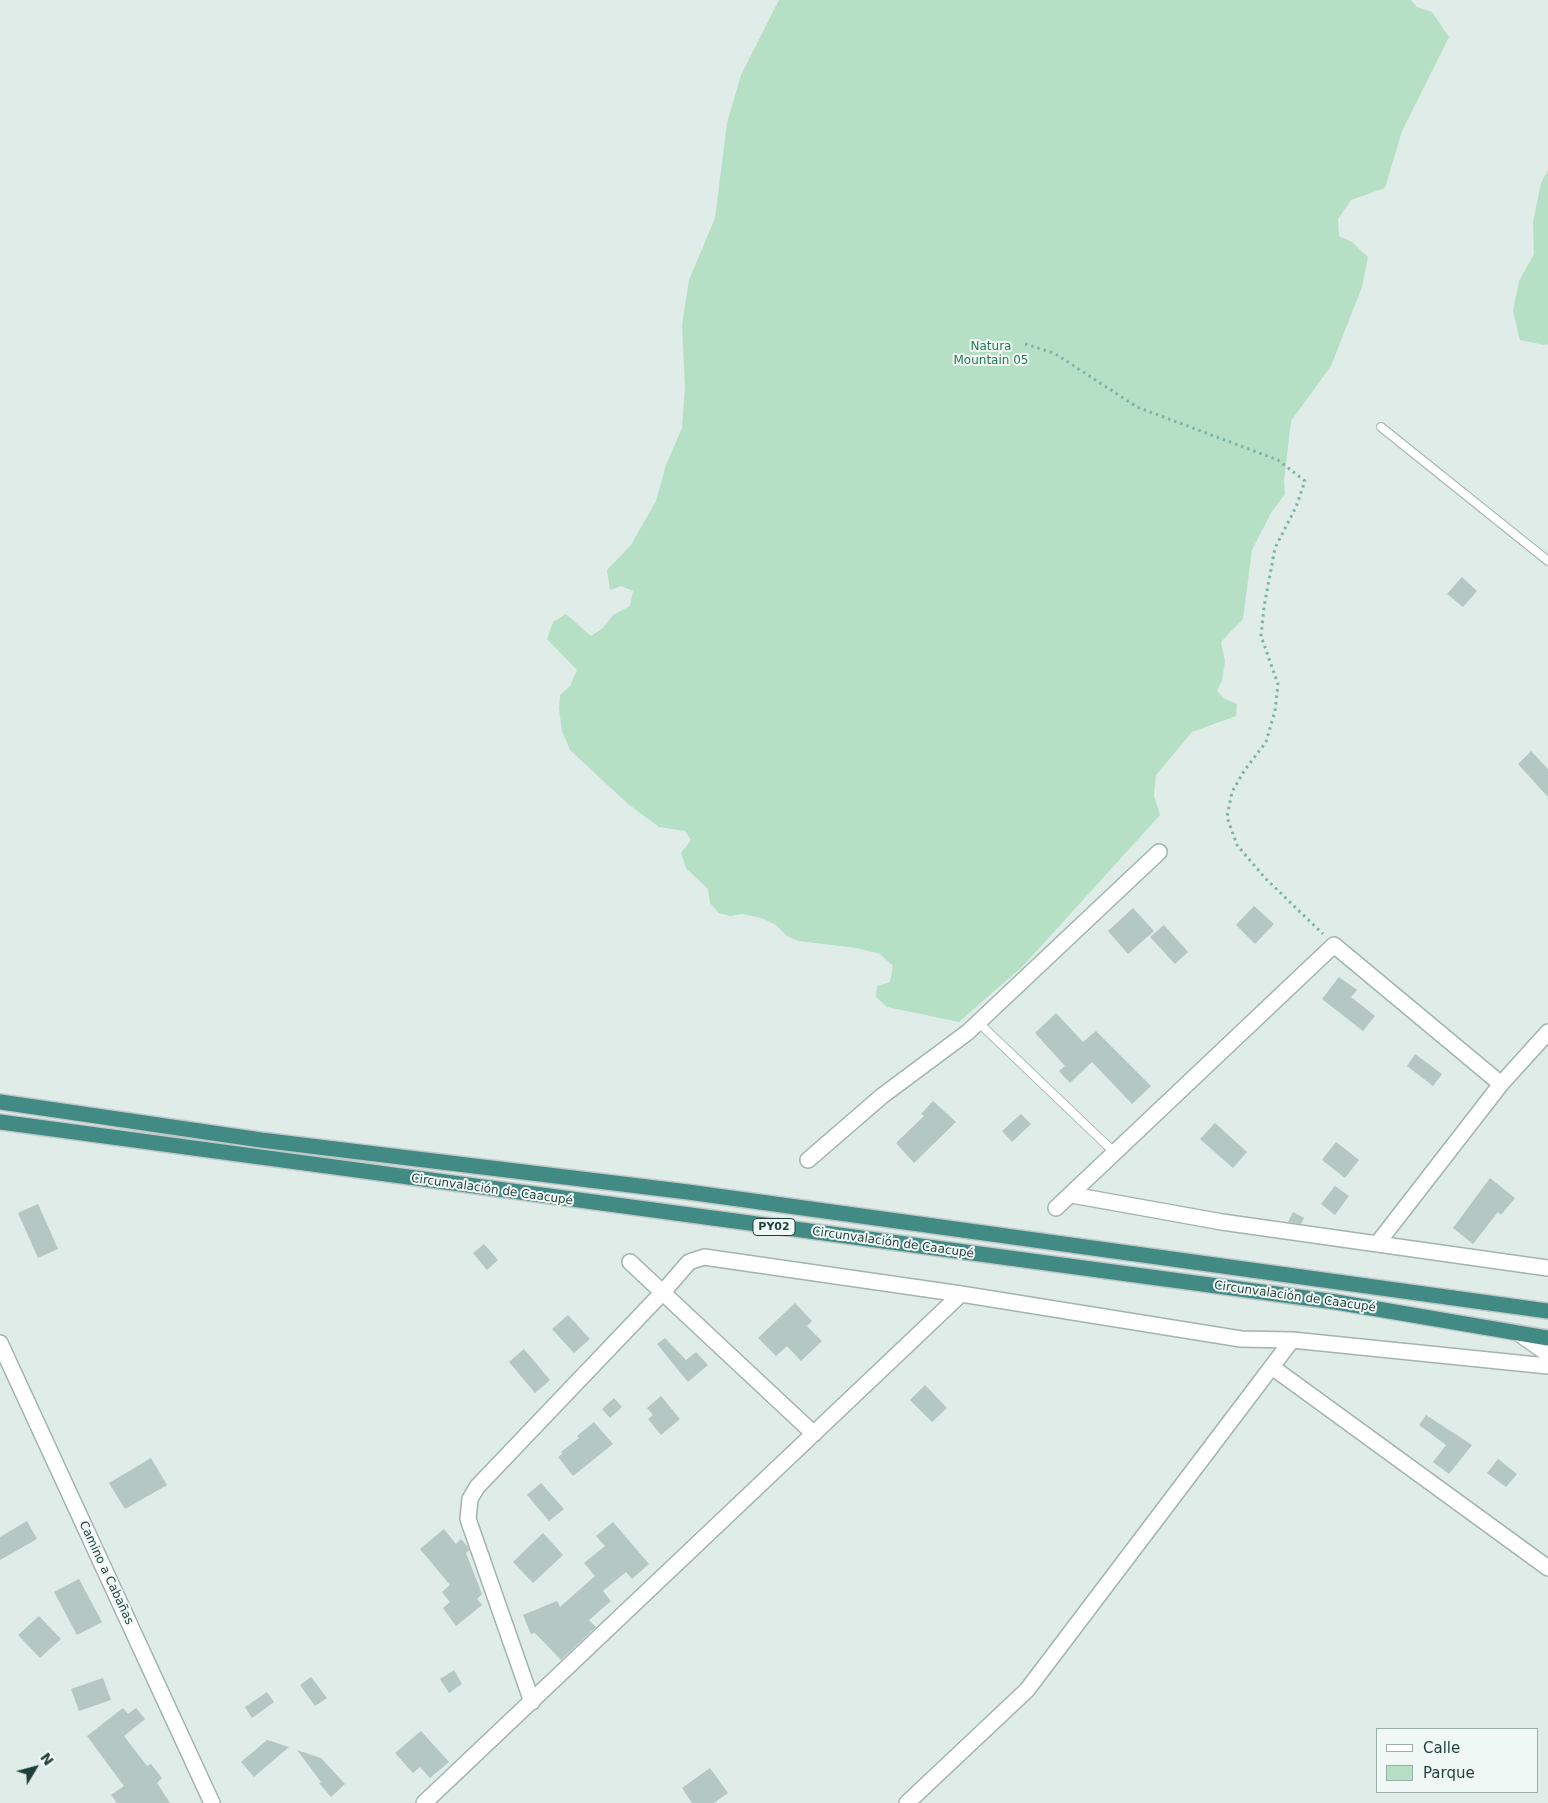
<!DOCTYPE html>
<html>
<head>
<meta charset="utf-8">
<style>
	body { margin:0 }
	#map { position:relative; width:1548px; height:1803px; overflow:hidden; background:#dfece8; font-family:"DejaVu Sans",sans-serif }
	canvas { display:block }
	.legend { position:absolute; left:1376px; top:1728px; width:162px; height:65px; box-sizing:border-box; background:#f0f8f5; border:1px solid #9caeaa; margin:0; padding:6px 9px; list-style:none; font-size:15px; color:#1e3e3a }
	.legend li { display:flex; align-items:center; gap:10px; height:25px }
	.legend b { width:25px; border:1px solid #9caeaa }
	.north { position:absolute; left:10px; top:1743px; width:50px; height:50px; -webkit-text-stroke:4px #f0f8f5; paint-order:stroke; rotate:53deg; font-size:14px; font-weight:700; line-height:20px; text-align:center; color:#1e3e3a }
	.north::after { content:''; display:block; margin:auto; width:18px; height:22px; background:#1e3e3a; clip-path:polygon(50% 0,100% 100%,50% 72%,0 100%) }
</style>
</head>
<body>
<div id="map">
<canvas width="1548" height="1803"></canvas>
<ul class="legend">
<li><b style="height:6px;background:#fff"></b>Calle</li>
<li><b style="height:14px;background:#b5e0c6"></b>Parque</li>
</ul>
<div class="north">N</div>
</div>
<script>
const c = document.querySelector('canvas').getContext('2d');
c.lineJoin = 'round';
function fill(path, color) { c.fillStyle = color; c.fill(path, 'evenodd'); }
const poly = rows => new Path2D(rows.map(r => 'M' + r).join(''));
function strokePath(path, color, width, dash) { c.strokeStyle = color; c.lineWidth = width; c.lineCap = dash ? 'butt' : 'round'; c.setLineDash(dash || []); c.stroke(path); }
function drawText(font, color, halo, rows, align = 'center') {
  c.font = font + ' "DejaVu Sans",sans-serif'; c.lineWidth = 4; c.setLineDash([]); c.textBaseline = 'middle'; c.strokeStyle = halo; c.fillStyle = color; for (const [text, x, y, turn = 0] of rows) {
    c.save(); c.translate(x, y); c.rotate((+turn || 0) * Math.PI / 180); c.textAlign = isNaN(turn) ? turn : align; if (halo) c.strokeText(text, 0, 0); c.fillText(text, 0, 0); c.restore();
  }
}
fill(poly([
	[779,0,1411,0,1417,7,1432,12,1449,37,1402,131,1385,188,1351,200,1338,219,1339,236,1352,242,1368,257,1362,287,1331,366,1291,421,1284,481,1285,494,1271,513,1252,550,1243,619,1221,642,1225,661,1222,681,1217,690,1223,698,1237,704,1236,716,1192,732,1156,775,1154,796,1160,815,1024,965,959,1022,887,1007,876,997,877,986,890,982,893,966,880,954,857,948,798,941,787,936,776,925,762,918,742,914,730,916,719,913,710,903,708,889,686,868,681,853,691,840,685,831,659,827,628,804,570,750,562,731,559,709,560,695,570,686,577,670,547,639,553,622,566,614,591,636,603,628,613,615,630,606,633,591,621,586,610,590,607,570,631,545,656,501,666,465,682,428,685,387,682,325,689,280,715,218,727,123,741,75],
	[1548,170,1548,344,1544,345,1520,340,1513,311,1519,281,1534,254,1533,222,1541,183]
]), '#b5e0c6');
fill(poly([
	[1462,577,1477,591,1463,607,1447,594],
	[1531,751,1548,769,1548,797,1518,764],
	[1254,906,1274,924,1255,944,1236,925],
	[1133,908,1154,931,1128,954,1108,931],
	[1164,925,1188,952,1175,964,1150,937],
	[1339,977,1357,990,1351,997,1375,1016,1363,1031,1322,999],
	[1056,1013,1083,1042,1096,1031,1151,1086,1132,1104,1092,1062,1070,1083,1059,1071,1065,1066,1035,1033],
	[1415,1054,1442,1074,1433,1086,1407,1066],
	[933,1101,956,1122,914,1163,896,1143,924,1116,921,1114],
	[1021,1114,1031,1124,1012,1142,1002,1131],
	[1215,1123,1247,1152,1233,1168,1200,1139],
	[1336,1142,1359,1160,1345,1178,1322,1160],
	[1490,1178,1515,1198,1501,1215,1498,1212,1473,1244,1453,1228],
	[1335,1186,1349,1196,1335,1215,1321,1204],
	[38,1204,58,1249,38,1258,18,1213],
	[1293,1212,1304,1218,1301,1224,1288,1222],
	[484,1244,498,1260,487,1270,473,1253],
	[795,1303,812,1321,807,1326,822,1341,801,1361,787,1346,776,1356,758,1338],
	[568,1315,590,1339,574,1353,552,1329],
	[665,1338,686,1360,696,1352,708,1365,688,1382,657,1344],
	[524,1349,550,1380,535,1393,509,1362],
	[925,1385,947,1408,932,1422,910,1400],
	[661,1396,680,1419,661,1435,648,1419,653,1415,647,1408],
	[614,1398,622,1407,610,1418,602,1409],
	[1426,1415,1472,1445,1449,1474,1433,1462,1446,1445,1419,1425],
	[594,1422,613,1444,573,1476,558,1457,563,1453,561,1452,579,1438,577,1436],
	[151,1458,167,1485,125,1509,109,1483],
	[1498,1459,1517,1474,1506,1487,1487,1473],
	[541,1483,564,1509,549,1521,527,1495],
	[27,1521,37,1539,0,1560,0,1537],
	[613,1522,649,1564,632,1579,626,1572,603,1591,611,1601,589,1620,596,1627,561,1660,535,1633,531,1634,523,1615,557,1601,560,1607,595,1576,584,1563,605,1546,596,1536],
	[444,1529,456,1544,461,1539,468,1547,469,1550,466,1553,482,1594,477,1599,482,1605,456,1626,443,1608,450,1602,442,1592,450,1585,420,1549],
	[543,1533,563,1555,533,1583,513,1562],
	[79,1579,102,1622,77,1635,54,1592],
	[39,1616,61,1639,40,1658,18,1635],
	[454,1670,462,1684,449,1693,440,1679],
	[311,1677,327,1698,315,1706,300,1685],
	[103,1678,111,1700,79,1711,71,1689],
	[267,1692,274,1702,252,1718,245,1707],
	[123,1708,128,1714,136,1708,145,1719,124,1736,147,1766,151,1764,162,1778,157,1783,170,1803,117,1803,111,1795,124,1786,87,1736],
	[421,1731,449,1762,430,1778,420,1767,413,1773,395,1753],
	[267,1740,289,1747,254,1777,241,1762],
	[297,1750,321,1758,345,1784,331,1797,319,1783,321,1782],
	[710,1768,728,1793,714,1803,692,1803,682,1788]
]), '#b4c7c2');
const service = poly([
	[1381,427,1548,561],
	[979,1023,1116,1154]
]);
const minor = poly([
	[808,1160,882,1096,968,1032,1159,852],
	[1072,1195,1222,1222,1548,1268],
	[1056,1208,1334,945,1501,1084],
	[1377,1244,1501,1084,1548,1032],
	[630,1262,814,1434],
	[1518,1333,1548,1354],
	[1272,1367,1548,1568],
	[532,1702,468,1519,470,1499,477,1487,663,1292,689,1262,704,1257,961,1294,1241,1339,1292,1340,1548,1366],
	[424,1803,961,1294],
	[907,1803,1027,1690,1292,1340]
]);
const tertiary = poly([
	[0,1343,212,1803]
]);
const trunk = poly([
	[0,1102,261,1140,688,1192,1548,1311],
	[0,1122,1336,1302,1548,1338]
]);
strokePath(service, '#a1b4b0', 10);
strokePath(minor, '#a1b4b0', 18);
strokePath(tertiary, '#a1b4b0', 18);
strokePath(trunk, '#c0c9c8', 18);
strokePath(poly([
	[1025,344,1054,353,1137,407,1278,460,1305,481,1296,507,1275,548,1264,607,1261,636,1278,684,1275,711,1266,742,1244,771,1232,792,1227,817,1237,845,1265,878,1323,934]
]), '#7bb4a9', 3, [2.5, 4]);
strokePath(service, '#fff', 8);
strokePath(minor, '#fff', 15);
strokePath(tertiary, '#fff', 15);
strokePath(trunk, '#428a84', 15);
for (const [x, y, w] of [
	[774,1227,42]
]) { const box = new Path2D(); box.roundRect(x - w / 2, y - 8.5, w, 17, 4); c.fillStyle = '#f0f8f5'; c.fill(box); strokePath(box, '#1e3e3a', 1); }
drawText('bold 11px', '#1e3e3a', null, [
	["PY02",774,1227]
]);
drawText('12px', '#237a50', '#f0f8f5', [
	["Natura",991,347],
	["Mountain 05",991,361]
]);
drawText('12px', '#1e3e3a', '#f0f8f5', [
	["Circunvalación de Caacupé",492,1190,8],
	["Circunvalación de Caacupé",893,1243,8],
	["Circunvalación de Caacupé",1295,1297,8],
	["Camino a Cabañas",106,1573,65]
]);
</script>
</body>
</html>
